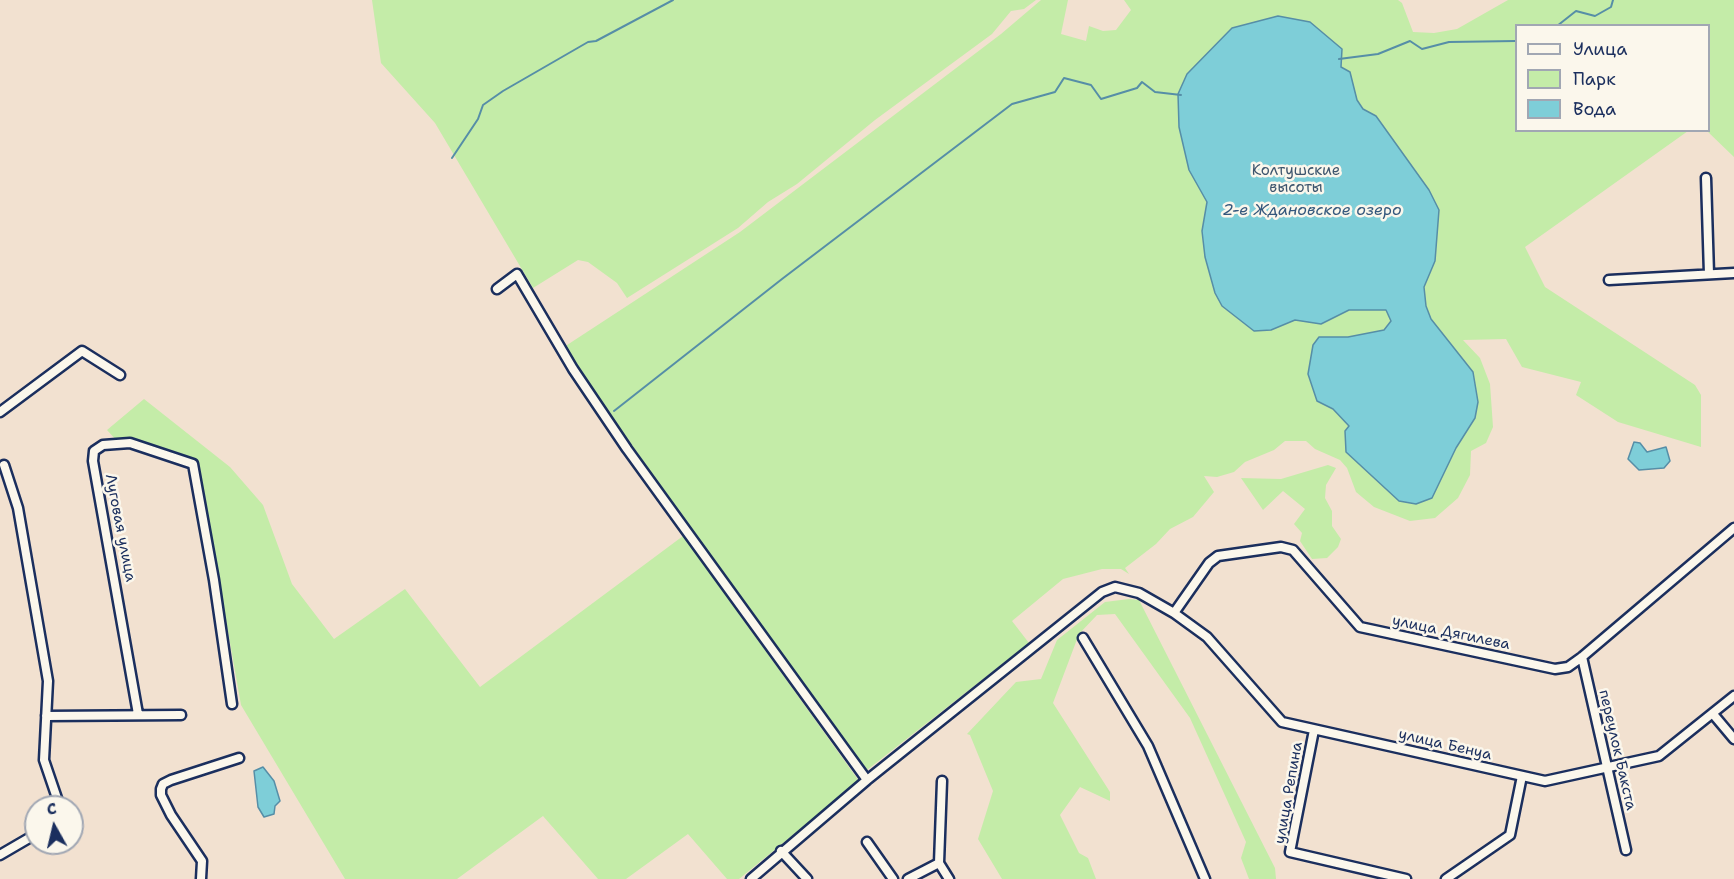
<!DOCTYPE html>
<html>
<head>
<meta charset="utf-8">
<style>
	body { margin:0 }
	#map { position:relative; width:1734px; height:879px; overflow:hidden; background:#f2e1d0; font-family:"Shantell Sans",sans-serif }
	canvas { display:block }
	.legend { position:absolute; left:1515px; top:24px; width:195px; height:108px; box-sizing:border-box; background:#fbf7ec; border:2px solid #a1a7b3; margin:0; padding:8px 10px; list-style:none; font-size:18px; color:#1b2f5e }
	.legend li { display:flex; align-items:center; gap:12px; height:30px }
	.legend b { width:30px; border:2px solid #a1a7b3 }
	.north { position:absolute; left:24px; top:795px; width:60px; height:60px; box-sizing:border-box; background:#fbf7ec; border:2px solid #a1a7b3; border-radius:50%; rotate:352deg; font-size:16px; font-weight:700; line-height:24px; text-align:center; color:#1b2f5e }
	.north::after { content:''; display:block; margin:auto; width:21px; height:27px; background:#1b2f5e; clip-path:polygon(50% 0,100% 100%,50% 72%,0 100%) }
</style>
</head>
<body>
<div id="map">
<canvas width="1734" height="879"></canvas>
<ul class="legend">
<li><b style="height:8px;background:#fbf7ec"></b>Улица</li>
<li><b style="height:16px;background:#c4eca8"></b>Парк</li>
<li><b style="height:16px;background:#7eced8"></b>Вода</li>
</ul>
<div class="north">С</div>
</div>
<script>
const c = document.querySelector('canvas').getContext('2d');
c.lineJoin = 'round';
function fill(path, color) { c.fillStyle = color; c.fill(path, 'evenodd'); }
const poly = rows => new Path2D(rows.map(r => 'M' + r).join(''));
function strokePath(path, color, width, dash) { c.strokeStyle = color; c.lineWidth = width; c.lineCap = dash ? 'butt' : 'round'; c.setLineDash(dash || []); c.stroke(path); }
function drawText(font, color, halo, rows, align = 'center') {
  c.font = font + ' "Shantell Sans",sans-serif'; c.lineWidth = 5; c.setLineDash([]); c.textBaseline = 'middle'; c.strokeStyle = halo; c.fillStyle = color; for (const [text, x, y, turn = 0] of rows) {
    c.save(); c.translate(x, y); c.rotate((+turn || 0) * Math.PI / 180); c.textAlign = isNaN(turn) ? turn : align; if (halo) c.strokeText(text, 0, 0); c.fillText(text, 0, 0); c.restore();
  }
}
fill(poly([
	[372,0,1036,0,1024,9,1011,11,992,34,875,120,797,184,768,202,738,228,627,298,617,283,588,262,578,260,533,288,435,123,381,63],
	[1041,0,1068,0,1061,34,1086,41,1089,26,1103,31,1116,30,1131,10,1124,0,1398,0,1402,3,1413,32,1434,33,1457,29,1508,0,1734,0,1734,157,1707,131,1708,26,1516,26,1516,130,1688,131,1525,247,1545,287,1695,385,1701,395,1701,447,1618,422,1576,395,1581,382,1522,367,1506,339,1463,340,1480,358,1490,384,1493,427,1486,443,1471,451,1470,475,1458,498,1435,518,1410,521,1374,507,1356,492,1347,468,1340,460,1315,449,1306,441,1285,441,1274,450,1245,462,1234,472,1217,477,1204,476,1214,492,1193,517,1170,529,1156,544,1125,568,1129,574,1121,569,1102,569,1063,579,1012,621,1029,643,867,770,695,536,564,347,740,232,1001,34],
	[144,399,230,467,263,505,292,584,334,639,405,589,480,687,683,536,859,781,739,879,727,879,688,834,626,879,598,879,543,816,457,879,345,879,241,705,198,462,138,442,117,441,107,430],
	[1328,465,1336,468,1326,485,1325,498,1332,511,1332,526,1341,539,1338,547,1327,558,1312,559,1300,541,1302,533,1294,524,1305,509,1283,491,1263,510,1241,478,1281,479],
	[1129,599,1139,600,1275,868,1276,879,1249,879,1241,858,1246,842,1190,718,1115,614,1097,615,1079,634,1053,703,1110,792,1110,801,1080,787,1060,815,1079,853,1088,858,1096,879,1002,879,978,839,993,791,970,735,967,734,1016,682,1041,679,1057,640,1105,602]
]), '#c4eca8');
const water = poly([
	[1278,16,1310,22,1342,49,1341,67,1350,72,1357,100,1363,109,1376,116,1429,190,1439,210,1435,261,1424,287,1426,306,1431,319,1473,372,1478,402,1475,418,1456,448,1432,498,1416,504,1399,501,1346,452,1345,431,1349,426,1333,409,1317,401,1308,374,1313,345,1319,337,1348,337,1384,330,1391,321,1386,310,1349,310,1321,324,1295,320,1271,330,1254,331,1222,306,1215,293,1205,257,1202,231,1207,202,1189,170,1179,127,1178,94,1187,74,1232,28,1278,16],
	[1634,442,1640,443,1647,452,1666,447,1670,461,1664,468,1639,470,1628,459,1634,442],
	[263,767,274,781,280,801,275,806,274,814,264,817,258,807,254,771,263,767]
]);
fill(water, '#7eced8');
strokePath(water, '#568ea7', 1.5);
strokePath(poly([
	[1557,26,1576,11,1595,16,1611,7,1613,0],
	[1339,59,1378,54,1410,41,1422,49,1449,42,1516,41],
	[452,158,478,119,483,105,503,91,588,42,596,41,673,0],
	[614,411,782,279,1012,104,1055,92,1064,78,1091,85,1101,99,1137,88,1142,82,1155,92,1181,95]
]), '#568ea7', 2);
const minor = poly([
	[1706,178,1709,274],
	[1609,280,1734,273],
	[497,289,517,274,573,369,627,449,867,780],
	[0,412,82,351,120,375],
	[4,465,18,508,48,681,44,760,60,807],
	[1174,613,1209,563,1218,556,1281,547,1293,550,1360,627,1555,669,1568,667,1582,657,1734,528],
	[1083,638,1148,746,1205,879],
	[1582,657,1626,850],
	[138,714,93,461,94,451,103,445,130,443,193,464,214,580,232,704],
	[1713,714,1734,739],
	[46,716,181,715],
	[1314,730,1290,852,1406,879],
	[867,842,893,879],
	[781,851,807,879],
	[0,855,36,834],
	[939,863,942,781],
	[939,863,949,879],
	[201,879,202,861,171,815,161,795,161,789,163,784,171,780,239,758],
	[751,879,867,780,1102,592,1115,587,1139,593,1174,613,1207,637,1282,722,1545,781,1659,756,1734,696],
	[908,879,939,863],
	[1446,879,1510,835,1522,776]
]);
strokePath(minor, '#1b2f5e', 13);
strokePath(minor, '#fbf7ec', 8);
drawText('15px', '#3d556d', '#fbf7ec', [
	["Колтушские",1296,171],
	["высоты",1296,188]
]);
drawText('15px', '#1b2f5e', '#fbf7ec', [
	["Луговая улица",120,528,79],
	["улица Дягилева",1451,633,12],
	["улица Бенуа",1445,745,13],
	["переулок Бакста",1617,750,77],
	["улица Репина",1289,793,-80]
]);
drawText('italic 16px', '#34577c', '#fbf7ec', [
	["2-е Ждановское озеро",1312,211]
]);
</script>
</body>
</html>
